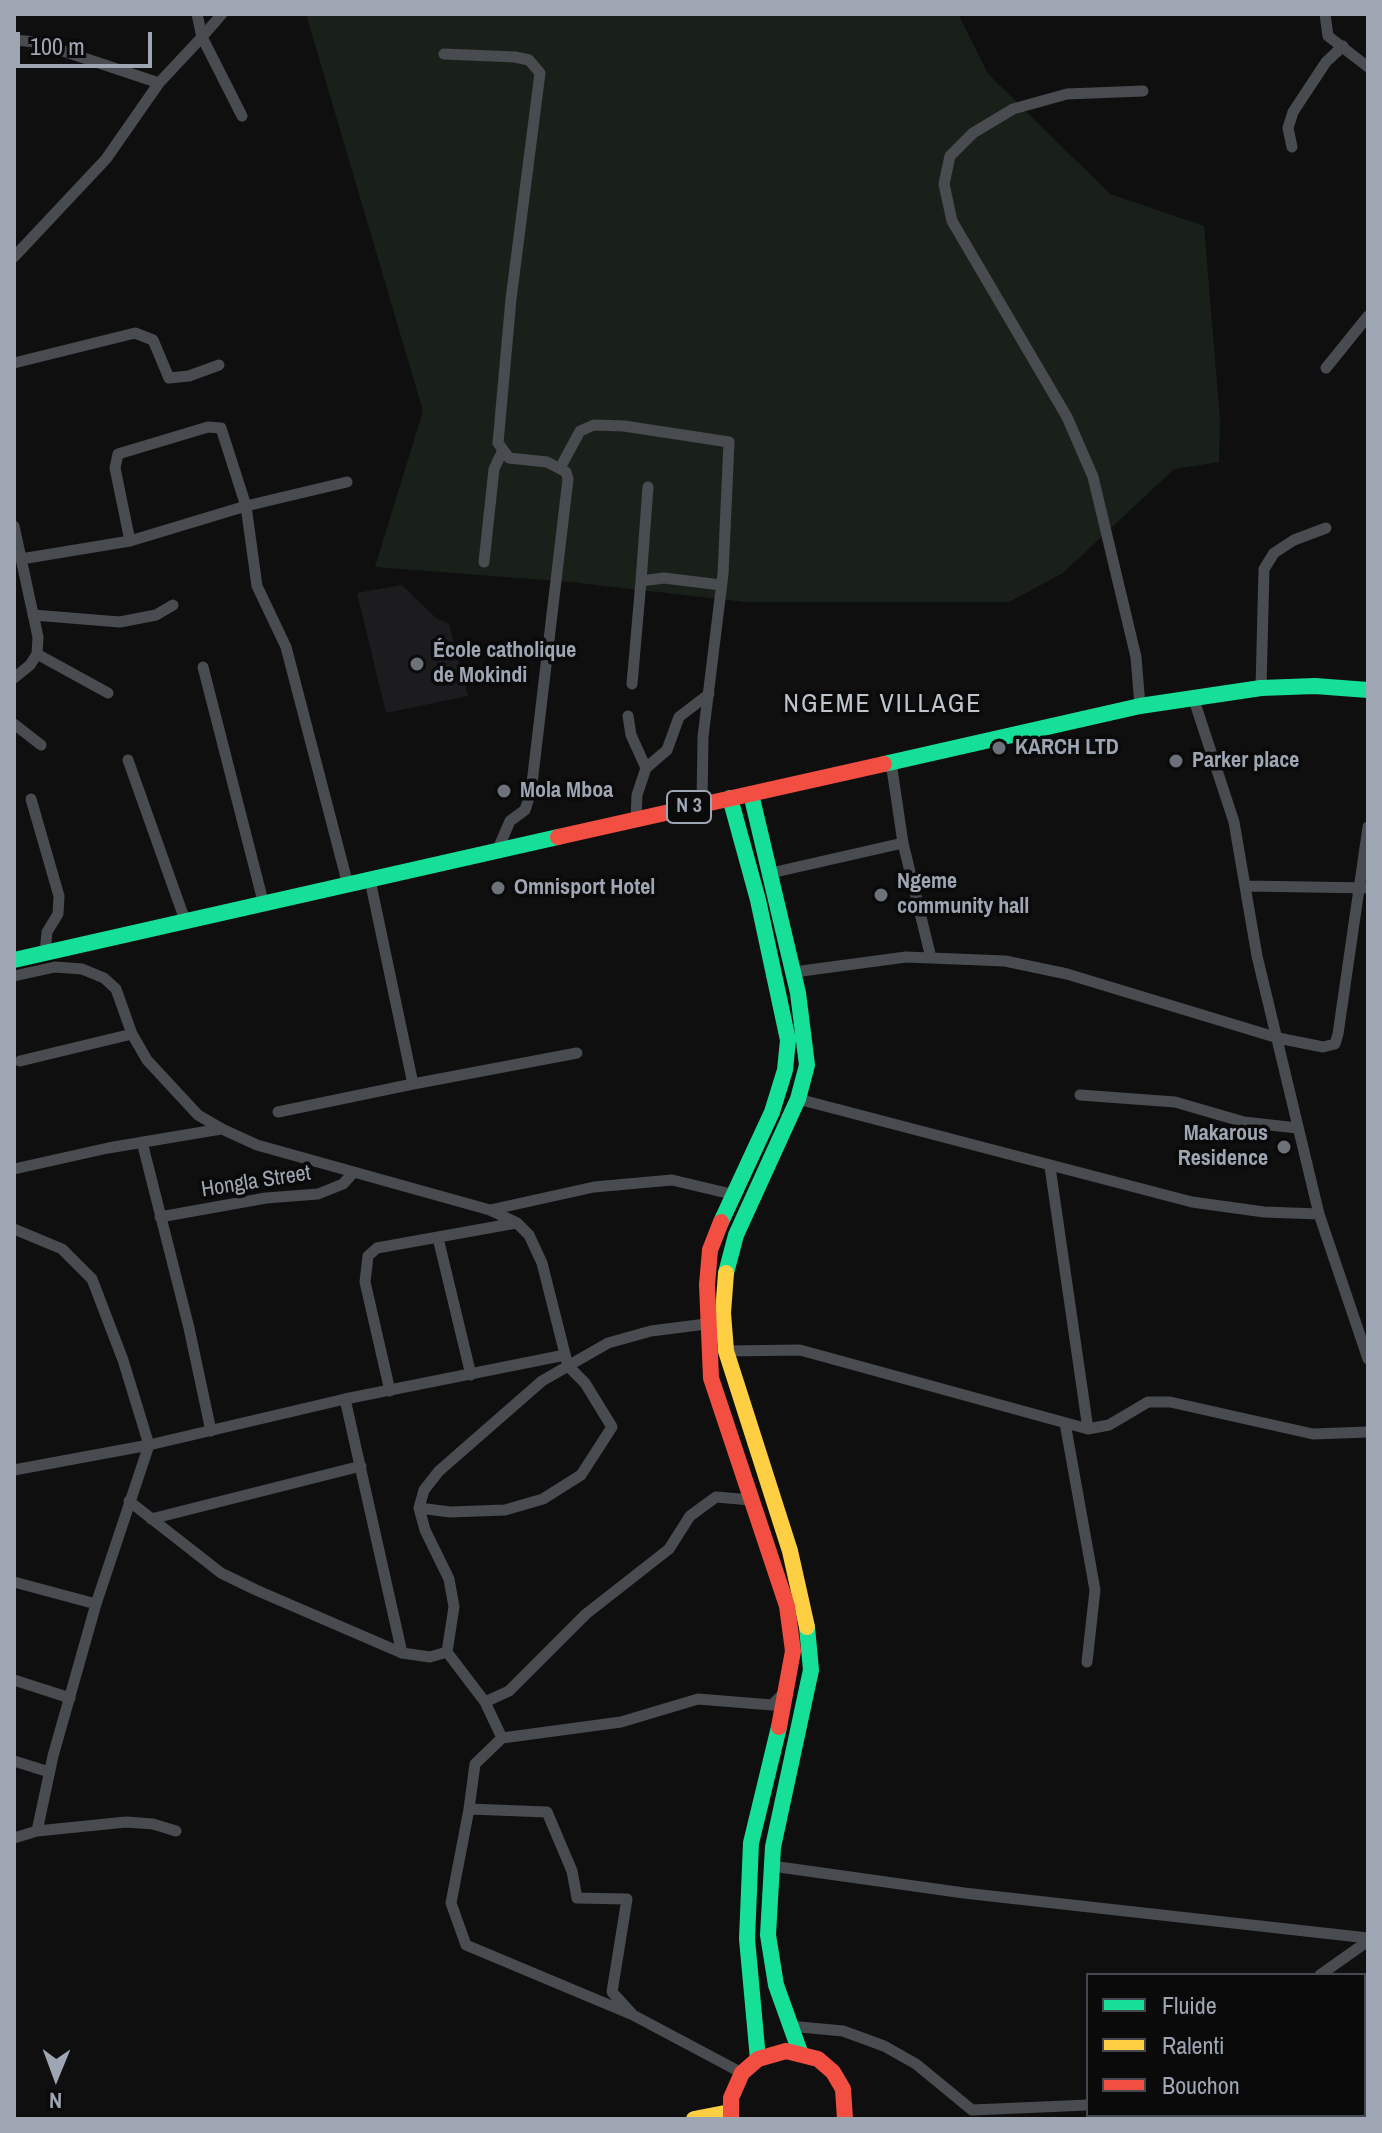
<!DOCTYPE html>
<html>
<head>
<meta charset="utf-8">
<style>
	body { margin:0 }
	#map { position:relative; width:1382px; height:2133px; overflow:hidden; background:#0f0f10; font-family:"Archivo Narrow",sans-serif }
	canvas { display:block }
	.frame { position:absolute; inset:0; border:16px solid #9ea6b3; pointer-events:none }
	.legend { position:absolute; left:1086px; top:1973px; width:280px; height:144px; box-sizing:border-box; background:#0a0a0b; border:2px solid #45484e; margin:0; padding:10px 14px; list-style:none; font-size:24px; color:#9ea6b3 }
	.legend li { display:flex; align-items:center; gap:16px; height:40px }
	.legend b { width:40px; border:2px solid #45484e }
	.north { position:absolute; left:16px; top:2037px; width:80px; height:80px; -webkit-text-stroke:6px #0a0a0b; paint-order:stroke; rotate:181deg; font-size:22px; font-weight:700; line-height:32px; text-align:center; color:#9ea6b3 }
	.north::after { content:''; display:block; margin:auto; width:28px; height:36px; background:#9ea6b3; clip-path:polygon(50% 0,100% 100%,50% 72%,0 100%) }
	.scale { position:absolute; left:16px; top:32px; width:136px; height:36px; box-sizing:border-box; border:4px solid #9ea6b3; border-top:0; padding-left:10px; font-size:24px; line-height:28px; white-space:nowrap; color:#9ea6b3; -webkit-text-stroke:6px #0a0a0b; paint-order:stroke }
</style>
</head>
<body>
<div id="map">
<canvas width="1382" height="2133"></canvas>
<div class="frame"></div>
<ul class="legend">
<li><b style="height:10px;background:#16e098"></b>Fluide</li>
<li><b style="height:10px;background:#ffcf43"></b>Ralenti</li>
<li><b style="height:10px;background:#f24e42"></b>Bouchon</li>
</ul>
<div class="north">N</div>
<div class="scale">100 m</div>
</div>
<script>
const c = document.querySelector('canvas').getContext('2d');
c.lineJoin = 'round';
function fill(path, color) { c.fillStyle = color; c.fill(path, 'evenodd'); }
const poly = rows => new Path2D(rows.map(r => 'M' + r).join(''));
function strokePath(path, color, width, dash) { c.strokeStyle = color; c.lineWidth = width; c.lineCap = dash ? 'butt' : 'round'; c.setLineDash(dash || []); c.stroke(path); }
function drawText(font, color, halo, rows, align = 'center') {
  c.font = font + ' "Archivo Narrow",sans-serif'; c.lineWidth = 7; c.setLineDash([]); c.textBaseline = 'middle'; c.strokeStyle = halo; c.fillStyle = color; for (const [text, x, y, turn = 0] of rows) {
    c.save(); c.translate(x, y); c.rotate((+turn || 0) * Math.PI / 180); c.textAlign = isNaN(turn) ? turn : align; if (halo) c.strokeText(text, 0, 0); c.fillText(text, 0, 0); c.restore();
  }
}
fill(poly([
	[402,585,436,618,449,624,468,696,386,713,357,593]
]), '#1c1c1e');
fill(poly([
	[306,14,958,14,988,74,1110,194,1204,226,1220,420,1219,462,1174,469,1063,573,1009,602,745,602,571,582,375,567,423,411]
]), '#19201a');
strokePath(poly([
	[197,14,202,37],
	[1325,14,1328,36,1368,67],
	[202,37,222,14],
	[14,40,36,42,159,83,106,159,14,257],
	[444,54,515,57,529,60,540,73,511,299,498,443,509,458,547,462,566,472,568,479,531,792,525,810,510,821,498,849],
	[159,83,202,37,242,116],
	[1292,147,1288,128,1293,112,1326,62,1343,46],
	[14,363,135,333,153,340,169,378,189,376,219,365],
	[1326,368,1368,316],
	[560,468,580,431,594,425,624,426,729,442,723,574,703,737,702,805],
	[14,526,38,637,37,654,30,665,14,678],
	[130,541,115,468,118,454,208,427,221,428,246,506,257,586,286,647,348,885],
	[21,559,130,541,246,506,347,482],
	[484,562,494,469,502,452],
	[641,581,648,487],
	[33,615,120,622,156,615,173,605],
	[37,654,108,693],
	[203,667,264,905],
	[632,684,641,581,664,578,721,585],
	[1261,688,1264,569,1274,553,1294,540,1326,528],
	[1193,697,1234,822,1257,956,1319,1214,1368,1359],
	[1140,706,1136,657,1093,477,1067,417,952,221,944,184,950,156,973,133,1013,109,1067,94,1143,91],
	[628,716,631,735,646,768],
	[14,724,41,745],
	[128,760,186,923],
	[891,762,903,843,931,958],
	[31,799,59,896,58,914,47,932,45,953],
	[636,819,637,795,646,768,667,750,679,717,709,694],
	[771,873,903,843],
	[370,880,413,1084,577,1053],
	[1248,886,1368,888],
	[794,972,906,957,1005,961,1067,974,1278,1038,1323,1047,1335,1044,1338,1034,1368,827],
	[14,976,55,967,82,969,104,978,116,989,132,1034,147,1060,198,1115,222,1129,257,1145,490,1210,517,1223,529,1235,542,1263,568,1366,585,1383,612,1427,581,1475,543,1499,505,1510,450,1512,419,1508],
	[20,1061,132,1034],
	[1080,1095,1175,1102,1244,1122,1297,1128],
	[798,1099,1192,1202,1264,1212,1319,1214],
	[278,1112,413,1084],
	[142,1142,189,1328,211,1431],
	[1050,1167,1088,1429],
	[14,1169,108,1148,221,1129],
	[490,1210,594,1187,672,1180,731,1194],
	[160,1217,266,1198,318,1194,343,1184,353,1173],
	[14,1229,62,1249,92,1279,123,1360,149,1445,96,1604,53,1756,37,1831],
	[438,1238,471,1375],
	[726,1351,800,1350,1088,1429,1109,1425,1148,1402,1170,1402,1313,1434,1368,1432],
	[390,1391,365,1282,368,1256,377,1248,516,1223],
	[345,1399,402,1653],
	[1065,1423,1095,1590,1087,1662],
	[14,1470,149,1445,345,1399,565,1355],
	[129,1501,221,1573,256,1590,402,1653,430,1657,447,1652],
	[151,1519,361,1466],
	[14,1582,96,1604],
	[447,1652,454,1607,449,1579,425,1530,419,1508,424,1490,439,1471,542,1381,568,1366,608,1343,651,1331,706,1324],
	[447,1652,485,1702,502,1738,475,1764,469,1809],
	[14,1680,70,1698],
	[485,1702,509,1691,586,1614,669,1549,690,1516,716,1497,751,1500],
	[502,1738,621,1722,698,1699,772,1705,785,1692],
	[14,1761,49,1772],
	[14,1838,37,1831,126,1822,153,1824,176,1831],
	[772,1866,964,1893,1368,1938],
	[1320,1975,1368,1941],
	[633,2015,612,1992,627,1899,577,1898,572,1871,547,1812,469,1809,451,1903,466,1945,633,2015,742,2073],
	[789,2026,843,2031,884,2046,916,2064,972,2110,1088,2105]
]), '#484b4f', 11);
strokePath(poly([
	[884,764,1140,706,1261,688,1315,686,1368,690],
	[14,960,558,837],
	[721,1222,772,1112,785,1070,788,1040,758,900,730,798],
	[726,1273,736,1235,798,1099,807,1065,798,993,751,794],
	[800,2052,776,1985,768,1935,773,1847,811,1670,807,1627],
	[758,2059,747,1939,751,1843,779,1727]
]), '#16e098', 16);
strokePath(poly([
	[726,1273,723,1313,726,1351,790,1551,807,1627],
	[694,2119,730,2112]
]), '#ffcf43', 16);
strokePath(poly([
	[558,837,884,764],
	[721,1222,710,1250,707,1285,711,1378,787,1606,793,1651,779,1727],
	[731,2119,731,2098,742,2073,758,2059,786,2051,818,2059,833,2072,843,2089,845,2119]
]), '#f24e42', 16);
for (const [x, y, r, color] of [
	[417,664,8,"#6c717a"],
	[999,748,8,"#6c717a"],
	[1176,761,8,"#6c717a"],
	[504,791,8,"#6c717a"],
	[498,888,8,"#6c717a"],
	[881,895,8,"#6c717a"],
	[1284,1147,8,"#6c717a"]
]) { const dot = new Path2D(); dot.arc(x, y, r, 0, 2 * Math.PI); c.fillStyle = color; c.fill(dot); strokePath(dot, '#0a0a0b', 3); }
for (const [x, y, w] of [
	[689,807,44]
]) { const box = new Path2D(); box.roundRect(x - w / 2, y - 16, w, 32, 6); c.fillStyle = '#0a0a0b'; c.fill(box); strokePath(box, '#9ea6b3', 2); }
drawText('bold 20px', '#9ea6b3', null, [
	["N 3",689,807]
]);
drawText('bold 22px', '#9ea6b3', '#0a0a0b', [
	["École catholique",433,651],
	["de Mokindi",433,676],
	["KARCH LTD",1015,748],
	["Parker place",1192,761],
	["Mola Mboa",520,791],
	["Ngeme",897,882],
	["community hall",897,907],
	["Omnisport Hotel",514,888],
	["Makarous",1268,1134,"right"],
	["Residence",1268,1159,"right"]
], 'left');
drawText('22px', '#9ea6b3', '#0a0a0b', [
	["Hongla Street",256,1182,-9]
]);
c.letterSpacing = '2px';
drawText('26px', '#bfc5ce', '#0a0a0b', [
	["NGEME VILLAGE",883,705]
]);
c.letterSpacing = '0px';
</script>
</body>
</html>
